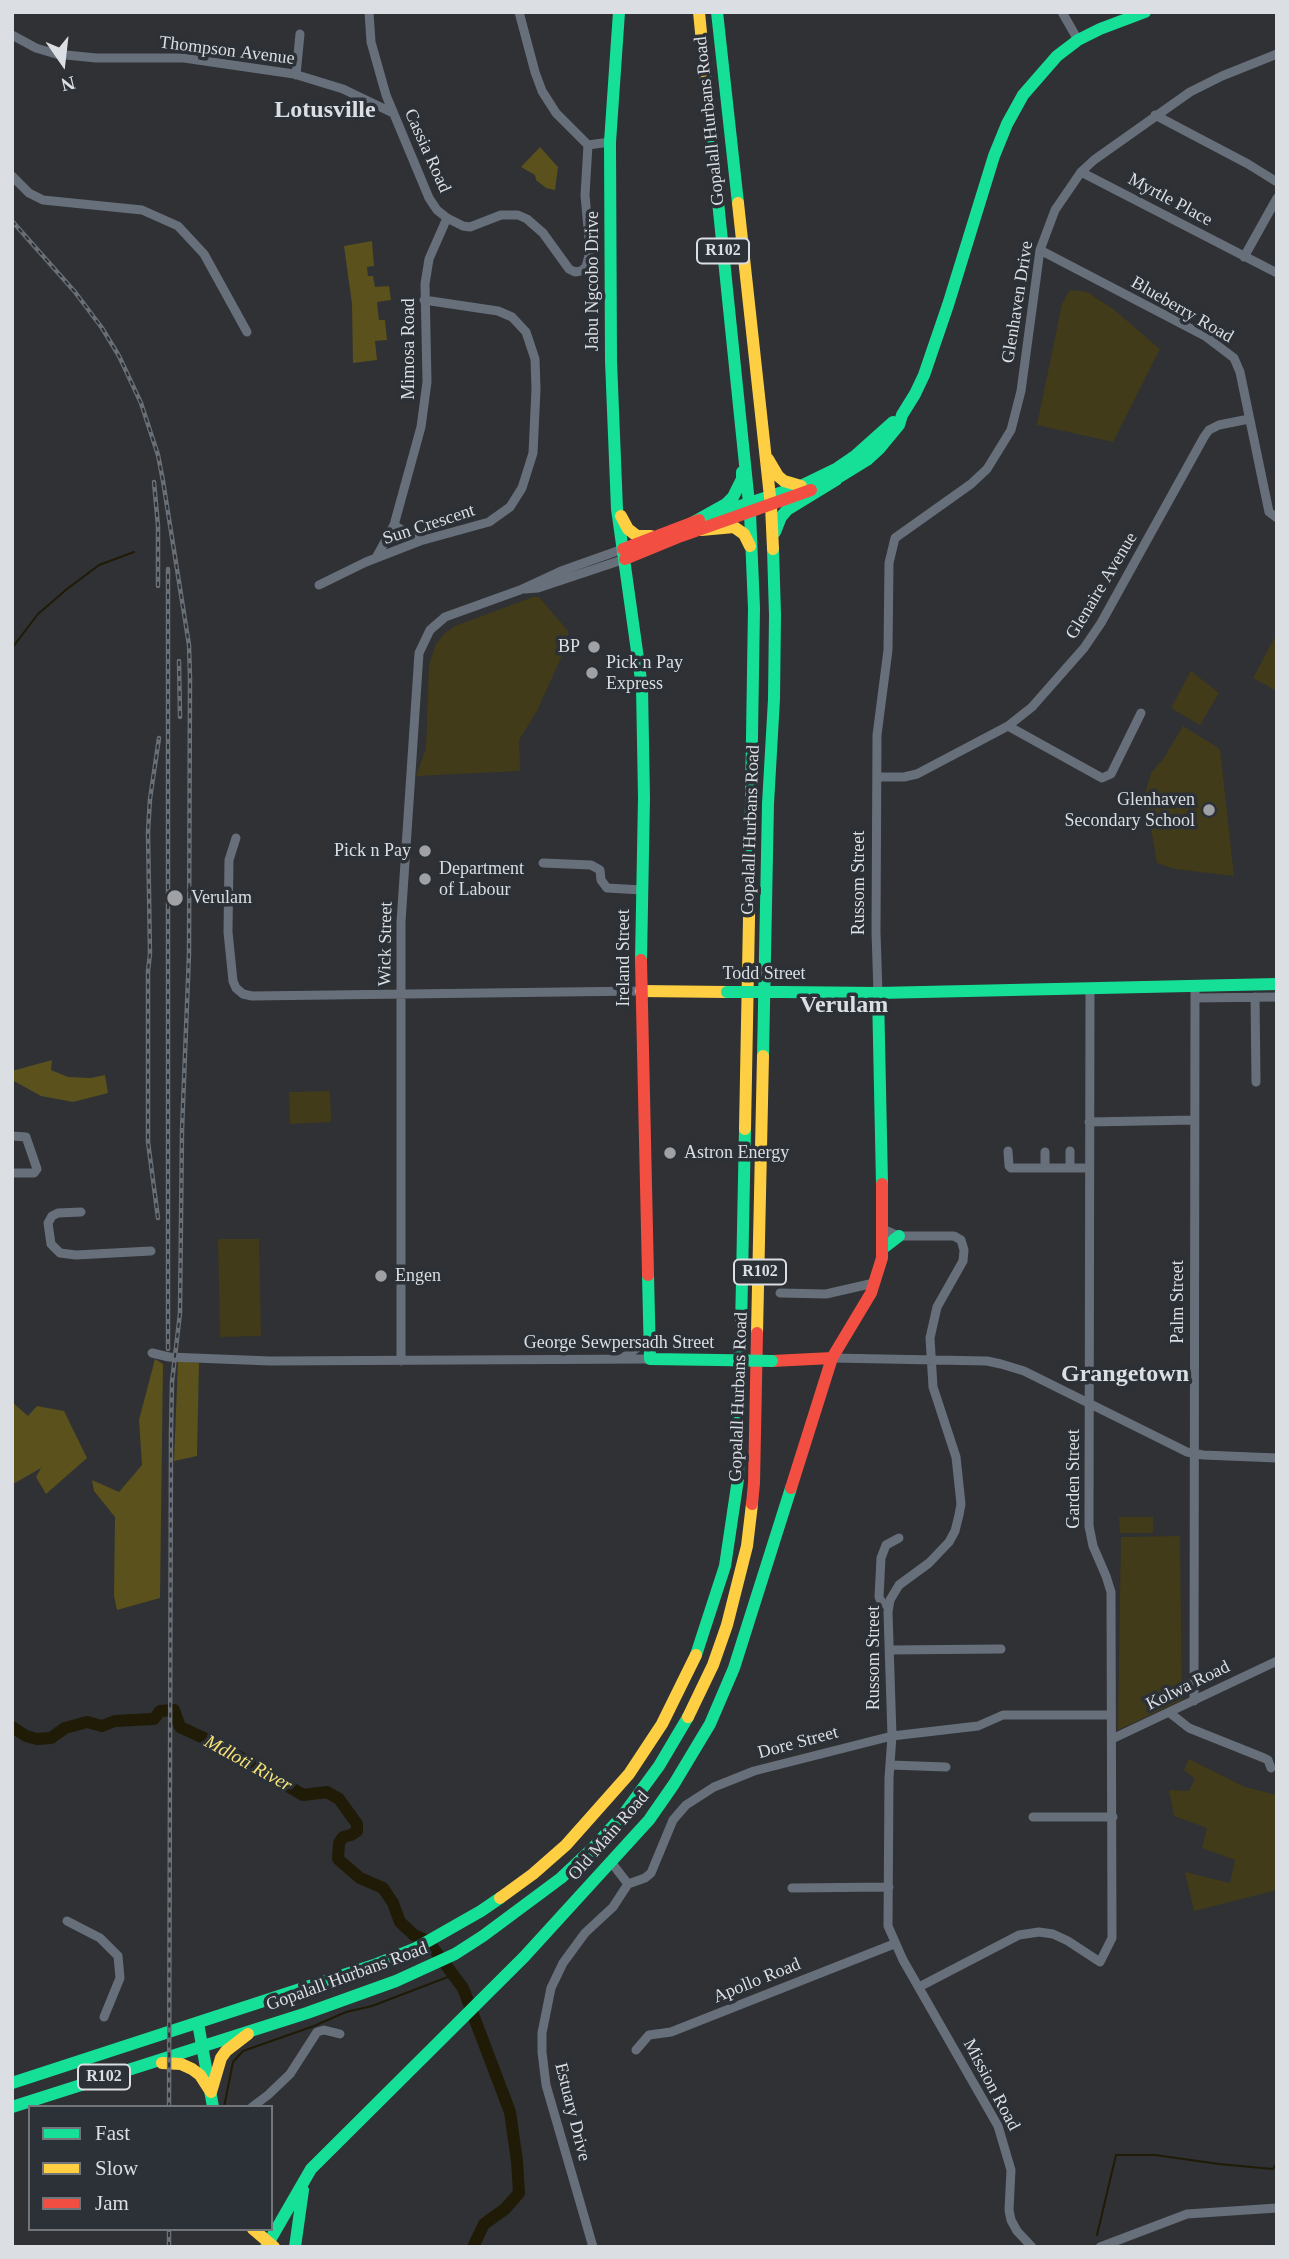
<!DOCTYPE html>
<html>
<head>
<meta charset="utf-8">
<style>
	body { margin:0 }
	#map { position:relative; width:1289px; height:2259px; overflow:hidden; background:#2f3134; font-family:"Times New Roman",serif }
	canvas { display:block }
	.frame { position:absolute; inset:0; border:14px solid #dbdee2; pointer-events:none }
	.legend { position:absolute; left:28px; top:2105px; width:245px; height:126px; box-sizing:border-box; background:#2c3137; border:2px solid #72767b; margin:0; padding:9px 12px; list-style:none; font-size:21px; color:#dbdee2 }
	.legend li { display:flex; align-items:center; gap:14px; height:35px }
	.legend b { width:35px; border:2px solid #72767b }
	.north { position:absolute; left:28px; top:28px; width:70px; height:70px; -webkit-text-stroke:5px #2c3137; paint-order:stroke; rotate:166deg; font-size:19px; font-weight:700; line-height:28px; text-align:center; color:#dbdee2 }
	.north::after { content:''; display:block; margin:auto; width:24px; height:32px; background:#dbdee2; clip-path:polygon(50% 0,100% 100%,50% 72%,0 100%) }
</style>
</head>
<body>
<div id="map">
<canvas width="1289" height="2259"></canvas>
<div class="frame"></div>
<ul class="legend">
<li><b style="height:9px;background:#16e098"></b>Fast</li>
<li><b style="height:9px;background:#ffcf43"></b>Slow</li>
<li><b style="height:9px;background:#f24e42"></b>Jam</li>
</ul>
<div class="north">N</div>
</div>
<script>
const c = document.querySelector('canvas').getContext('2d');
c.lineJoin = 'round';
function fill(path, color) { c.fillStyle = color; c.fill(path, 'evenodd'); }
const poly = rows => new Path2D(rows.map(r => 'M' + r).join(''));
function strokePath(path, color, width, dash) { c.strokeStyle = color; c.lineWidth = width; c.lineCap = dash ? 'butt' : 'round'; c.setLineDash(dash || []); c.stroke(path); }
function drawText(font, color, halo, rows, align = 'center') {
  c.font = font + ' "Times New Roman",serif'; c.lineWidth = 7; c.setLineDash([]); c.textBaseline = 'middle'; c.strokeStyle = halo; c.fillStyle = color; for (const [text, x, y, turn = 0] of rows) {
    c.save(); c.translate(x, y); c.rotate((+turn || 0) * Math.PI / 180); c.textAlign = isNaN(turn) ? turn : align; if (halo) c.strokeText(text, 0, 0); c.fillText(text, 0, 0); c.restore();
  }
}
fill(poly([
	[1070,290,1087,292,1113,309,1160,349,1113,442,1037,425,1062,304],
	[533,597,539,597,568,631,568,637,565,649,537,711,519,740,520,771,416,776,426,749,429,664,436,644,444,634,455,626],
	[1277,633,1277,691,1253,678],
	[1191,671,1219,693,1200,725,1171,708],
	[1183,726,1220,749,1234,876,1175,869,1157,863,1145,794,1151,773,1163,759],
	[330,1091,331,1122,290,1124,289,1092],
	[218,1239,259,1239,261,1336,220,1337],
	[1119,1517,1153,1517,1153,1533,1120,1533],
	[1180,1536,1182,1700,1118,1730,1121,1537],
	[1189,1759,1245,1787,1277,1795,1277,1890,1194,1911,1185,1872,1230,1883,1235,1860,1202,1848,1207,1828,1174,1816,1169,1790,1189,1791,1195,1779,1184,1770]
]), '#413b19');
fill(poly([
	[540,147,558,167,555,190,546,188,536,180,535,175,521,167],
	[372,241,374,266,367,267,368,276,373,276,375,287,389,286,391,300,377,302,379,320,385,320,387,340,375,341,377,360,353,363,352,304,344,246],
	[52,1060,51,1070,68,1077,91,1078,105,1075,108,1093,73,1102,41,1096,12,1080,12,1071],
	[155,1359,163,1364,160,1598,117,1610,114,1596,115,1517,94,1491,92,1480,119,1492,142,1465,139,1420],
	[178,1361,199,1363,197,1456,174,1461],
	[12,1402,28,1416,37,1406,64,1411,87,1458,46,1494,36,1477,41,1468,15,1483,12,1481]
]), '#5a511d');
strokePath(poly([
	[12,648,38,614,67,589,99,565,134,552],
	[224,2107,233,2062,243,2051,314,2026,346,2012,372,2006,453,1975],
	[1097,2235,1116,2155,1155,2155,1219,2164,1273,2169,1277,2163]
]), '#201b06', 2);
strokePath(poly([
	[12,1727,26,1736,37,1739,51,1738,65,1728,87,1722,102,1726,115,1721,154,1719,160,1711,174,1710,180,1727,221,1746,303,1795,327,1792,339,1799,357,1824,357,1831,351,1835,343,1837,339,1843,338,1859,360,1878,383,1888,393,1903,400,1922,414,1935,428,1941,463,1988,510,2112,517,2161,519,2193,505,2209,484,2224,473,2247]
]), '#201b06', 12);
strokePath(poly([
	[369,12,371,42,386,95,429,198,437,210,447,218,463,226,470,227,501,215,518,215,527,219,543,233,569,269,575,272,581,271,586,267,590,251,585,195,588,145],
	[519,12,535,72,542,91,556,113,588,145],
	[1062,12,1078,40],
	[12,35,36,48,56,54,96,58,184,58,294,74,343,89,393,113],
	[296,75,300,34],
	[1155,115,1248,164,1277,182],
	[588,145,610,142],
	[1081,172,1277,273],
	[12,176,29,193,43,200,142,210,178,226,204,254,247,332],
	[1040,250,1205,336,1234,358,1240,372,1269,512,1277,518],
	[1244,257,1277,198],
	[394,525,420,541],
	[376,558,394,525,421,427,427,382,425,284,429,259,447,218],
	[319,585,366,562,420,541,489,522,510,507,522,488,533,453,536,389,535,359,526,332,512,317,498,311,424,300],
	[525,589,538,588,625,559],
	[1008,726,1102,778,1111,774,1141,713],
	[877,777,904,777,917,774,1008,726,1032,707,1084,648,1101,623,1204,437,1209,430,1219,425,1249,419],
	[236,838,229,860,228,932,233,981,236,988,243,994,252,996,641,991],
	[543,863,591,865,600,870,601,880,607,888,642,890],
	[878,993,876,932,877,735,888,650,889,563,895,538,971,484,987,469,1011,430,1021,391,1040,250,1055,210,1081,172,1094,160,1190,92,1222,76,1277,54],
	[1255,997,1256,1082],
	[1195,998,1277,997],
	[1089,1122,1195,1120],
	[12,1136,26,1137,37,1169,34,1173,12,1173],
	[1008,1151,1009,1166,1011,1168,1089,1168],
	[1045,1168,1045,1152],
	[1070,1168,1070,1151],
	[81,1212,58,1213,52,1216,48,1223,51,1244,60,1253,76,1255,151,1251],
	[883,1229,899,1236,954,1236,961,1240,964,1250,963,1261,937,1307,930,1338,933,1387,956,1457,961,1504,959,1515,955,1531,949,1542,929,1563,899,1585,890,1600,888,1612,892,1736,889,1778,888,1926,903,1960,998,2126,1011,2170,1009,2210,1011,2220,1017,2231,1032,2247],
	[780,1293,826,1294,874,1283],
	[152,1353,169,1357,270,1361,650,1359],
	[623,1358,649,1339],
	[832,1358,987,1361,1001,1364,1024,1371,1187,1452,1203,1455,1277,1458],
	[401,1361,401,922,419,653,430,630,445,617,520,590,561,571,623,549],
	[889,1606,882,1603,879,1597,881,1558,886,1545,899,1538],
	[889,1650,1001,1649],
	[1194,1701,1195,986],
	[1170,1713,1189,1728,1264,1758,1268,1760,1271,1768],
	[1112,1739,1277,1661],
	[890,1765,946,1767],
	[1033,1817,1113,1817],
	[611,1862,628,1884],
	[628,1884,645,1878,651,1873,673,1820,686,1805,714,1787,754,1771,892,1736,978,1726,1003,1715,1110,1715],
	[792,1888,889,1887],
	[67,1921,100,1938,118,1956,120,1978,104,2017],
	[919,1987,1019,1935,1039,1932,1053,1934,1068,1941,1100,1962,1112,1938,1111,1592,1106,1576,1093,1546,1089,1526,1090,989],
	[636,2050,649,2035,671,2032,894,1944],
	[252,2107,268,2095,290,2074,317,2032,324,2030,340,2034],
	[593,2247,546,2085,542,2052,542,2033,551,1988,563,1963,585,1933,613,1907,628,1884],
	[1100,2247,1187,2214,1277,2208]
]), '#676f7b', 9);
strokePath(poly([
	[619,12,610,142,611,361,617,509,642,687,644,798,641,960],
	[717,12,738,203],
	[709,114,750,513,754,608,750,865],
	[828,484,867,460,880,448,899,425,902,415,915,394,924,375,948,305,994,156,1007,124,1023,95,1057,56,1078,40,1100,29,1145,12],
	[716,514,801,486,836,469,855,456,893,422],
	[692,523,726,504,733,497,742,479,742,472],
	[775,532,781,517,787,510,836,480],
	[782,992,878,993,1277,984],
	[878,993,882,1184],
	[763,1056,768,804,774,699,775,615,773,549],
	[882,1249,899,1236],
	[648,1275,650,1359,718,1360],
	[696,1655,725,1566,738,1479,745,1129],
	[198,2023,213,2107],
	[12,2083,374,1965,416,1948,481,1911,500,1898],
	[12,2107,307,2013,396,1981,455,1954,483,1936,561,1878,592,1849,623,1815,659,1766,688,1717],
	[266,2247,311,2169,524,1957,649,1820,674,1784,710,1724,734,1668,791,1488],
	[295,2247,303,2190]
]), '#16e098', 12);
strokePath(poly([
	[699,12,709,114],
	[738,203,771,506,773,549],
	[768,459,778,476,784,481,801,486],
	[621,516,628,529,637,536,651,536],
	[701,530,734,527,744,534,750,546],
	[641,991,727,992],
	[745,1129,750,865],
	[757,1333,763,1056],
	[688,1717,713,1665,727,1625,747,1546,752,1504],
	[500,1898,533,1874,566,1845,629,1774,662,1724,696,1655],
	[162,2063,181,2064,192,2069,200,2075,211,2092],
	[211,2092,221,2058,226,2051,248,2034],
	[253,2229,274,2247]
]), '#ffcf43', 12);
strokePath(poly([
	[623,549,699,520],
	[625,559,681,536,811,490],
	[641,960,648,1275],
	[772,1361,832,1358],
	[791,1488,832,1358,871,1293,882,1258,882,1184],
	[752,1504,754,1483,757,1333]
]), '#f24e42', 12);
const rail = poly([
	[12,221,75,292,102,328,119,356,141,403,158,455,163,481,189,645,190,678,189,954,182,1130,180,1313,172,1382,171,1431,169,2107],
	[154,482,158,526,158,586],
	[179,661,180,717],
	[158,1218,148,1142,148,971,150,954,148,832,150,799,159,738],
	[168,1349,168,569],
	[169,2247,169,2229]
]);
strokePath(rail, '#6a6f76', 4.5);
strokePath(rail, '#2c3137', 2, [5]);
strokePath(poly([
	[727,992,782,992],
	[718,1360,772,1361]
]), '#16e098', 12);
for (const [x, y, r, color] of [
	[594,647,7,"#9fa1a5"],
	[592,673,7,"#9fa1a5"],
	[1209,810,7,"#9fa1a5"],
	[425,851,7,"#9fa1a5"],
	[425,879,7,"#9fa1a5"],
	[175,898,9,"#9fa1a5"],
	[670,1153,7,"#9fa1a5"],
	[381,1276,7,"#9fa1a5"]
]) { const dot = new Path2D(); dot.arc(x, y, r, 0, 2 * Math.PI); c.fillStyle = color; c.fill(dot); strokePath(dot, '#2c3137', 2.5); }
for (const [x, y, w] of [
	[723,251,52],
	[760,1272,52],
	[104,2077,52]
]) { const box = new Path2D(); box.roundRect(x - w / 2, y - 12.5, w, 25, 5); c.fillStyle = '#2c3137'; c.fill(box); strokePath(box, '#dbdee2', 2); }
drawText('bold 16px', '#dbdee2', null, [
	["R102",723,251],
	["R102",760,1272],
	["R102",104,2077]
]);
drawText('18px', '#dbdee2', '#2c3137', [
	["Thompson Avenue",227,51,7],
	["Gopalall Hurbans Road",710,121,-96],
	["Cassia Road",427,151,66],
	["Myrtle Place",1170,200,28],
	["Jabu Ngcobo Drive",593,281,-90],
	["Glenhaven Drive",1018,302,-81],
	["Blueberry Road",1182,310,30],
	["Mimosa Road",409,349,-90],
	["Sun Crescent",429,525,-18],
	["Glenaire Avenue",1102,586,-59],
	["Gopalall Hurbans Road",751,830,-88],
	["Russom Street",859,883,-90],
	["Wick Street",386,944,-89],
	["Ireland Street",624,958,-90],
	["Todd Street",764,974],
	["Palm Street",1178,1302,-90],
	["George Sewpersadh Street",619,1343],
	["Gopalall Hurbans Road",739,1397,-88],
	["Garden Street",1074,1479,-90],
	["Russom Street",874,1658,-90],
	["Kolwa Road",1188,1686,-26],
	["Dore Street",798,1743,-15],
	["Old Main Road",609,1836,-49],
	["Gopalall Hurbans Road",347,1977,-20],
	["Apollo Road",757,1981,-22],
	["Mission Road",991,2085,62],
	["Estuary Drive",572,2112,76]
]);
drawText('18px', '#dbdee2', '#2c3137', [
	["BP",580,647,"right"],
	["Pick n Pay",606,663],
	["Express",606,684],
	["Glenhaven",1195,800,"right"],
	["Secondary School",1195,821,"right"],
	["Pick n Pay",411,851,"right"],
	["Department",439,869],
	["of Labour",439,890],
	["Verulam",191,898],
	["Astron Energy",684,1153],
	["Engen",395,1276]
], 'left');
drawText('italic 19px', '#f8e377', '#2c3137', [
	["Mdloti River",248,1764,29]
]);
drawText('bold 24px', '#dbdee2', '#2c3137', [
	["Lotusville",325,111],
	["Verulam",844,1006],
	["Grangetown",1125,1375]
]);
</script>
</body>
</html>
